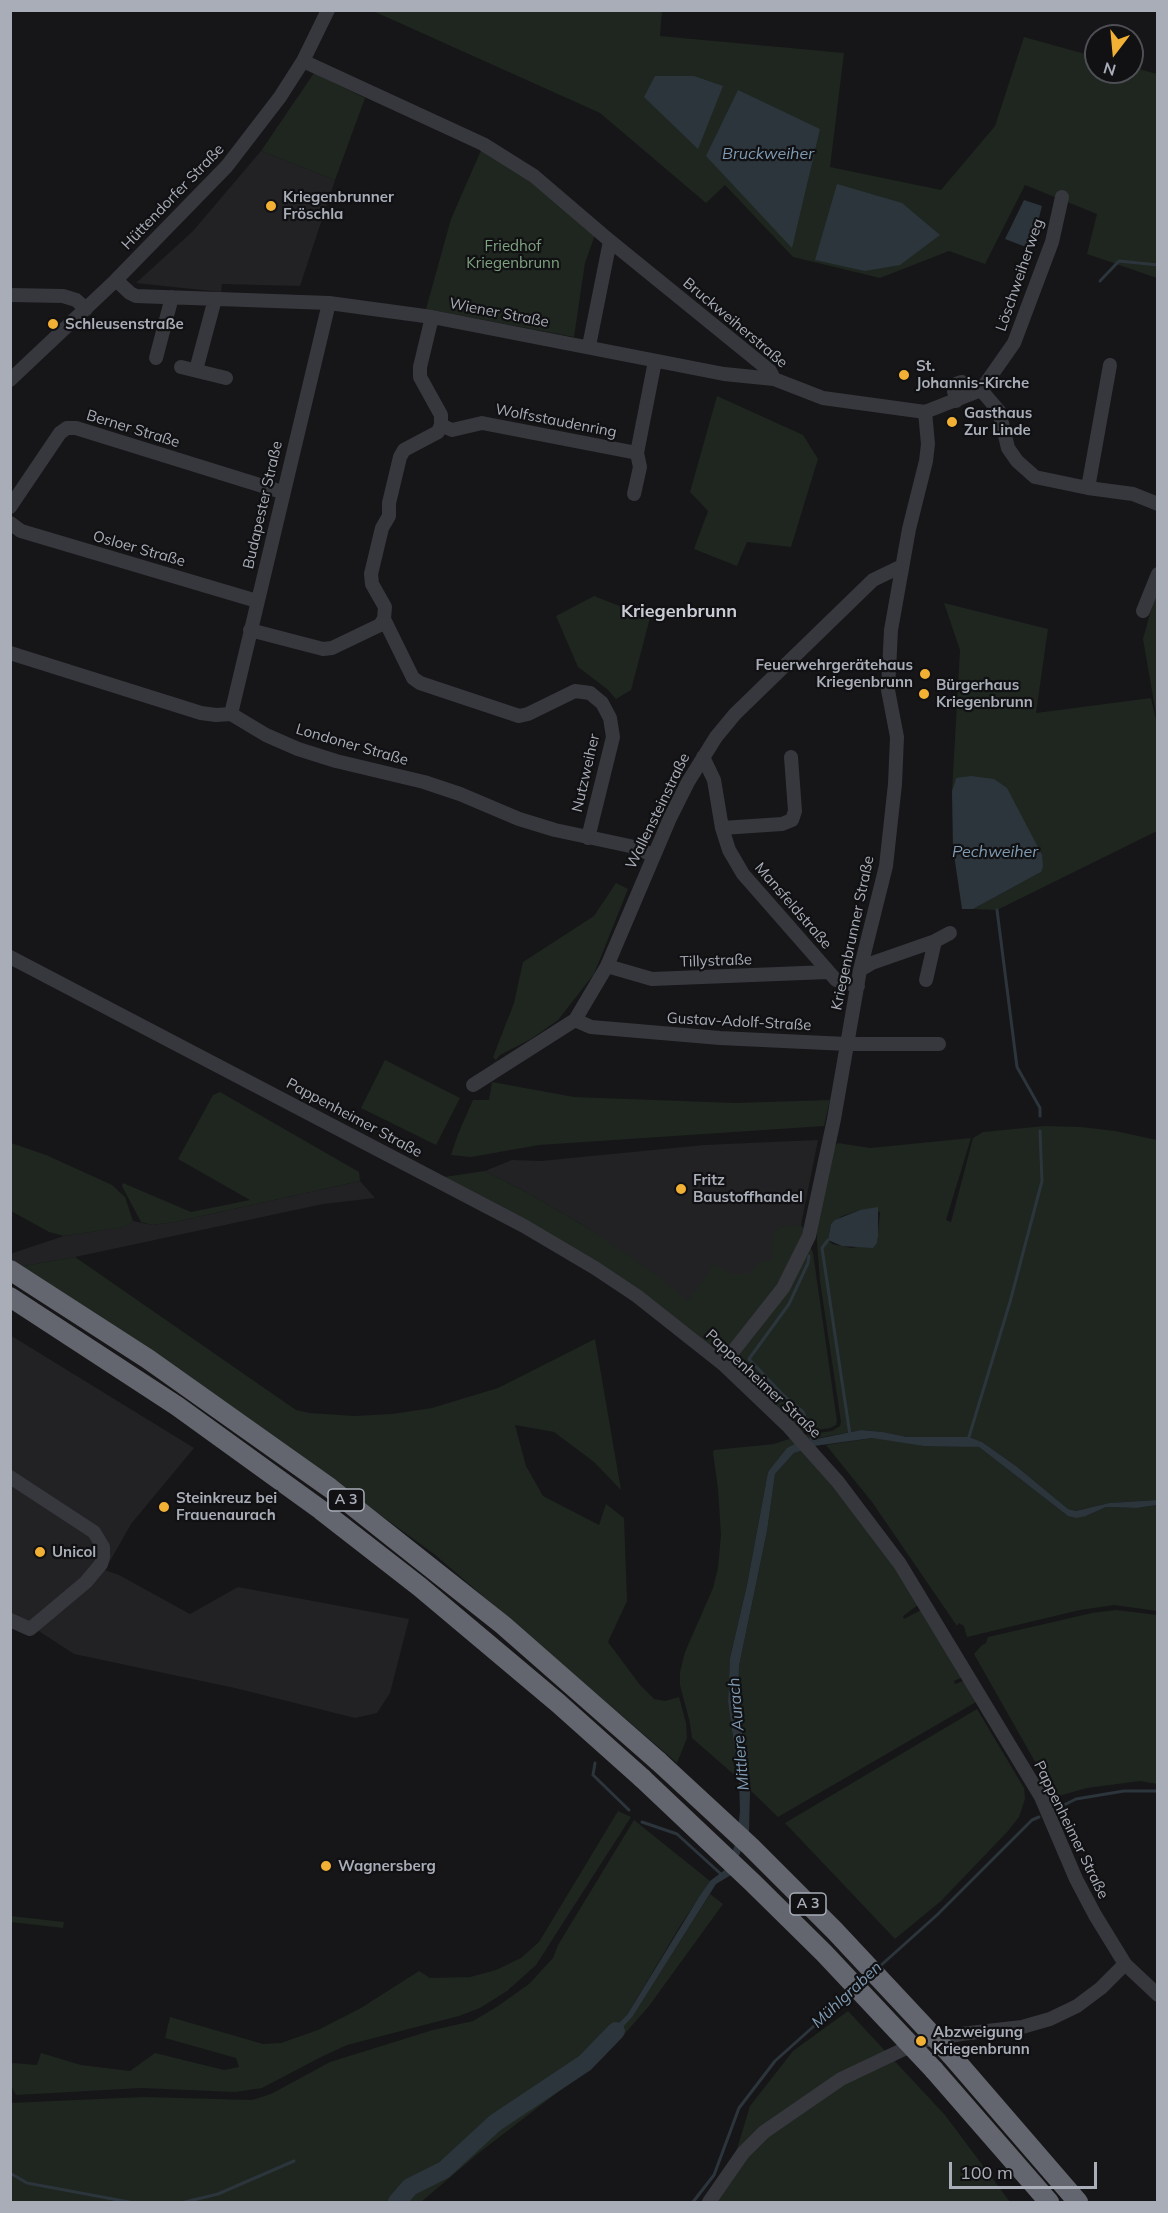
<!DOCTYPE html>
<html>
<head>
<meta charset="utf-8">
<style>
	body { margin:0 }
	#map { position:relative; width:1168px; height:2213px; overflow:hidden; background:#161618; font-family:Mulish,sans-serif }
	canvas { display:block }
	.frame { position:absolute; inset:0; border:12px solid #a8adb8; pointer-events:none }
	.north { position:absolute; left:1084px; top:24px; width:60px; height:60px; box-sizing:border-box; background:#111113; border:2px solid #4d4f55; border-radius:50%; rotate:196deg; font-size:16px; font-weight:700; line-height:24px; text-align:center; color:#a8adb8 }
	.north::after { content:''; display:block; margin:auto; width:21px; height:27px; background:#f2b134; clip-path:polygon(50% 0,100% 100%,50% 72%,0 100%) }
	.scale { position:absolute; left:949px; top:2162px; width:148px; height:27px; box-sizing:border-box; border:3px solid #a8adb8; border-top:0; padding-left:8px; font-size:18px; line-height:21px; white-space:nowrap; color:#a8adb8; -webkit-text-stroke:4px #111113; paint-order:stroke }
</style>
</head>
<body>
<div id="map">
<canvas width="1168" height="2213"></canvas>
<div class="frame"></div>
<div class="north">N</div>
<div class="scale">100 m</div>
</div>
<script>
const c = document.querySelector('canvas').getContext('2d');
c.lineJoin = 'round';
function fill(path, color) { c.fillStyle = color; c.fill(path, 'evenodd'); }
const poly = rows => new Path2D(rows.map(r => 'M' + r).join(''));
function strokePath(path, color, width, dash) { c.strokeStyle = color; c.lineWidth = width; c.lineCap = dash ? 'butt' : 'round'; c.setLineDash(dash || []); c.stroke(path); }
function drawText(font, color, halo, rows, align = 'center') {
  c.font = font + ' Mulish,sans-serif'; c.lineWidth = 4.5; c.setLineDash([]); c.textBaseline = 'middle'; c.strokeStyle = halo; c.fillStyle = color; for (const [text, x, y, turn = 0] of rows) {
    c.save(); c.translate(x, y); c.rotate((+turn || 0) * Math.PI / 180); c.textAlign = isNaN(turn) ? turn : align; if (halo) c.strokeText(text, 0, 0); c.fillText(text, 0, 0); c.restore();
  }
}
fill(poly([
	[261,151,335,180,300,286,222,284,221,292,136,283,193,231],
	[818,1140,798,1240,722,1329,588,1228,526,1192,485,1171,512,1160,541,1161,704,1145],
	[360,1181,375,1198,323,1204,75,1257,18,1267,11,1262,10,1254,64,1236,124,1227,133,1221,152,1225,175,1222],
	[10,1335,194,1448,131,1524,105,1570,119,1575,190,1614,238,1587,409,1619,390,1693,377,1713,355,1718,235,1688,74,1654,11,1613]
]), '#222225');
fill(poly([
	[373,11,662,11,660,36,844,53,830,167,941,190,995,126,1024,37,1096,57,1096,72,1132,72,1132,67,1157,74,1157,278,1087,254,1097,214,1025,185,985,264,949,251,880,278,793,257,725,185,706,203,600,113],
	[314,73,365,98,335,180,261,151],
	[482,148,531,181,595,235,585,263,574,337,426,309,451,219],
	[717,396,803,435,818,459,791,547,747,542,737,566,694,549,708,511,690,492],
	[1157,588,1157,720,1143,639],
	[594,596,650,618,631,690,616,699,607,689,578,667,556,616],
	[944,603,1048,629,1036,713,1151,698,1158,728,1157,831,997,910,973,909,1041,872,956,778,952,791,960,650],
	[616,883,628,889,594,974,558,1020,531,1039,500,1055,496,1060,493,1057,514,1003,523,962,594,916],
	[385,1060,460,1098,436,1145,361,1108],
	[492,1082,574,1097,735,1103,830,1100,824,1126,539,1145,471,1157,451,1155,458,1134,473,1100,489,1100],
	[220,1092,359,1172,360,1181,175,1222,152,1225,141,1222,122,1186,123,1183,191,1212,250,1200,178,1159,213,1095],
	[1045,1126,1081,1127,1115,1131,1157,1140,1157,1500,1109,1503,1076,1511,1068,1509,1016,1466,982,1442,969,1437,907,1437,883,1432,861,1430,808,1440,804,1435,832,1431,840,1426,841,1422,820,1281,817,1241,817,1221,833,1147,838,1143,870,1148,971,1138,946,1220,951,1222,973,1138,983,1132],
	[860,1210,880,1212,877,1243,852,1248,832,1244,828,1240,831,1224,842,1216],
	[11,1143,46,1155,112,1185,125,1197,133,1221,125,1227,64,1236,49,1232,11,1211],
	[485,1171,526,1192,588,1228,648,1269,688,1301,714,1264,731,1274,748,1274,759,1262,772,1260,774,1232,781,1227,801,1225,804,1229,799,1247,783,1281,728,1348,713,1349,444,1177],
	[809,1247,811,1248,813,1253,837,1421,836,1425,830,1428,801,1432,739,1371,735,1360,737,1351],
	[75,1257,296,1410,310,1413,354,1416,392,1414,432,1408,498,1388,595,1339,621,1490,594,1462,554,1432,515,1425,526,1466,543,1496,599,1525,606,1504,624,1518,627,1601,608,1642,640,1685,654,1699,665,1701,679,1697,686,1723,687,1738,677,1763,434,1554,232,1407,18,1267],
	[792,1438,797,1443,768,1472,747,1585,730,1658,728,1702,739,1779,692,1738,690,1723,680,1685,680,1672,685,1652,713,1588,718,1568,721,1535,718,1489,713,1452,714,1450,774,1444],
	[872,1438,979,1447,1068,1516,1086,1516,1106,1507,1137,1508,1157,1505,1157,1611,1114,1605,1080,1610,967,1637,964,1626,959,1623,957,1626,872,1502,826,1445],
	[802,1449,861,1519,918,1601,918,1605,903,1616,904,1619,921,1610,962,1673,961,1678,954,1681,955,1684,963,1681,968,1682,977,1699,976,1702,778,1817,750,1790,738,1698,739,1666,767,1531,775,1474,794,1453],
	[1116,1610,1157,1615,1157,1784,1140,1781,1087,1788,1055,1797,974,1654,982,1645,986,1643,988,1637,1092,1613],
	[977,1709,1024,1788,1025,1799,1019,1817,1008,1831,941,1901,895,1939,785,1823],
	[618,1811,631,1817,536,1965,507,1991,480,2008,459,2016,347,2045,323,2056,262,2088,235,2092,141,2088,16,2095,11,2086,12,2063,37,2065,41,2053,81,2065,130,2071,155,2053,224,2070,239,2067,236,2058,165,2038,170,2017,263,2044,281,2043,318,2030,361,2008,419,1971,430,1978,470,1977,496,1970,521,1958,539,1942],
	[634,1820,710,1881,680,1926,627,2015,597,2044,633,2016,710,1894,723,1904,649,2006,621,2038,593,2065,480,2152,421,2202,11,2202,10,2103,144,2097,252,2100,271,2094,330,2062,433,2030,473,2021,498,2006,529,1984,553,1958,558,1945],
	[11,1916,64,1922,63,1928,11,1922],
	[848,2011,945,2115,1010,2202,712,2202,727,2182,750,2106,793,2051]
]), '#1e261f');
fill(poly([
	[655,76,694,76,723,86,698,149,644,97],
	[738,90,820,129,792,248,706,156],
	[837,184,902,203,940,235,900,265,865,271,815,260],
	[1024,200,1042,206,1031,249,1005,239],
	[971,776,994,779,1007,788,1042,855,1043,867,1041,872,973,909,962,909,953,848,952,791,956,778],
	[878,1207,878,1236,877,1243,873,1248,842,1246,828,1240,831,1224,835,1220,860,1210],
	[861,1430,883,1432,907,1437,969,1437,982,1442,1016,1466,1068,1509,1076,1511,1109,1503,1157,1500,1157,1505,1137,1508,1106,1507,1086,1516,1076,1518,1068,1516,979,1447,924,1446,872,1438,814,1446,794,1453,775,1474,767,1531,739,1666,738,1698,750,1790,749,1831,731,1875,716,1884,633,2016,602,2049,597,2044,627,2015,699,1897,710,1881,726,1869,737,1839,740,1811,739,1779,728,1702,730,1658,747,1585,768,1472,787,1448,797,1443]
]), '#2c353c');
strokePath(poly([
	[1100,281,1119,261,1158,265],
	[997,910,1017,1067,1040,1108,1040,1116],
	[828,1240,822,1248,850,1435],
	[809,1256,808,1263,789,1304,749,1359,783,1395,803,1412,811,1431],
	[811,1439,811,1434],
	[968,1440,1010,1302,1042,1181,1040,1131],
	[595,1763,593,1775,629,1810],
	[1056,1809,1076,1799,1124,1791,1158,1791],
	[642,1822,677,1834,722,1875],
	[879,1967,937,1915,1032,1820,1039,1817],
	[10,2173,27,2183,129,2202],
	[185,2202,218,2194,294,2161],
	[693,2202,714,2175,739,2108,775,2061,852,1992]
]), '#2c353c', 3);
strokePath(poly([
	[397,2202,410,2187,444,2170,495,2123,585,2063,616,2031]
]), '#2c353c', 18);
strokePath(poly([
	[303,61,483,144,534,176,610,241,770,371,774,379],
	[116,280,130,293,136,296,329,303,432,317,724,374,774,379,823,398,925,412,981,390,1014,343,1052,242,1062,197],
	[10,295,63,296,76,300,86,309],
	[432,317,420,367,420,377,441,415,441,425],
	[589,346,610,241],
	[156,358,172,297],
	[181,367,226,378],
	[196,370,215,299],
	[10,380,116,280,227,166,280,97,303,61,328,10],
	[981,390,999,411,1008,448,1017,461,1035,477,1088,488,1133,494,1158,504],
	[956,401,954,391,956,384,962,382,979,391],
	[1088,488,1110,365],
	[634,494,640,467,637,453,655,361],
	[10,507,60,433,67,428,76,428,282,492],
	[10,523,21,531,257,601],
	[1143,611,1158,574],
	[250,630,323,649,332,648,380,625,384,619],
	[10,653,201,713,216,715,231,714,266,735,298,749,336,761,424,782,460,794,519,819,555,830,630,846,653,855],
	[231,714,329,303],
	[703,757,714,780,722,828,729,850,743,874,836,980,858,986],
	[722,828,782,824,792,820,795,811,791,757],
	[588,838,613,737,610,718,602,703,590,693,575,691,528,714,519,716,420,683,413,678,384,619,385,607,372,584,371,574,382,528,389,516,389,503,400,457,404,450,438,432,441,425,452,430,482,423,637,453],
	[10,957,524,1226,595,1268,637,1296,723,1364,789,1427,838,1482,900,1564,1041,1797,1076,1879,1095,1915,1125,1964,1158,1995],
	[607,966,652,979,828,972],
	[860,970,872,963,935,941,950,933],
	[926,980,935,941],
	[575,1020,591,1027,720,1038,847,1044,939,1044],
	[473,1085,575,1020,607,966,670,818,688,782,716,737,735,714,873,580,902,566],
	[723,1364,783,1288,809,1236,834,1119,860,970,886,866,895,784,897,737,888,690,891,630,909,529,926,461,928,444,925,412],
	[10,1477,94,1532,103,1547,103,1557,101,1564,86,1582,30,1629,10,1620],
	[709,2202,743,2153,764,2132,841,2079,921,2041,961,2034,1022,2027,1050,2019,1077,2006,1101,1988,1125,1964]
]), '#37383d', 14);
strokePath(poly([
	[10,1270,148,1359,330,1488,503,1625,658,1761],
	[10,1297,177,1406,321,1510,420,1587,558,1703,642,1778],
	[951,2055,1078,2202],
	[934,2070,1049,2202]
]), '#63666e', 20);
strokePath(poly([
	[658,1761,750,1846,835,1931,951,2055],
	[642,1778,753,1883,824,1953,934,2070]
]), '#63666e', 20);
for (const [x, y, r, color] of [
	[271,206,6,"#f2b134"],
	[53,324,6,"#f2b134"],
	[904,375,6,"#f2b134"],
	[952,422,6,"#f2b134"],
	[925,674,6,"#f2b134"],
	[924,694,6,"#f2b134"],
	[681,1189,6,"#f2b134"],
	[164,1507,6,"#f2b134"],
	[40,1552,6,"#f2b134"],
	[326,1866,6,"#f2b134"],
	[921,2041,6,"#f2b134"]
]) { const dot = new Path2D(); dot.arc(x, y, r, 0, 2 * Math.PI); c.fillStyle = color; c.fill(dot); strokePath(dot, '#111113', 2); }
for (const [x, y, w] of [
	[346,1500,36],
	[808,1904,36]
]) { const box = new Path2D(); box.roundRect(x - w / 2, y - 11, w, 22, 4.5); c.fillStyle = '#111113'; c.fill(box); strokePath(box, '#a8adb8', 1.5); }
drawText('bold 14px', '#a8adb8', null, [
	["A 3",346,1500],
	["A 3",808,1904]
]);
drawText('15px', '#a8adb8', '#111113', [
	["Hüttendorfer Straße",173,197,-46],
	["Löschweiherweg",1020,275,-71],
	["Wiener Straße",499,313,11],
	["Bruckweiherstraße",735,323,40],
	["Wolfsstaudenring",556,421,11],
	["Berner Straße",133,429,17],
	["Budapester Straße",263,505,-77],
	["Osloer Straße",139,549,16],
	["Londoner Straße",352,745,16],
	["Nutzweiher",586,773,-77],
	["Wallensteinstraße",658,811,-64],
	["Mansfeldstraße",793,906,49],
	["Kriegenbrunner Straße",853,933,-78],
	["Tillystraße",716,961,-2],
	["Gustav-Adolf-Straße",739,1022,3],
	["Pappenheimer Straße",354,1118,28],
	["Pappenheimer Straße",763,1384,43],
	["Pappenheimer Straße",1071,1830,64]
]);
drawText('bold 15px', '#a8adb8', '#111113', [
	["Kriegenbrunner",283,197],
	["Fröschla",283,214],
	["Schleusenstraße",65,324],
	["St.",916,366],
	["Johannis-Kirche",916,383],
	["Gasthaus",964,413],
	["Zur Linde",964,430],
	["Feuerwehrgerätehaus",913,665,"right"],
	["Kriegenbrunn",913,682,"right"],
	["Bürgerhaus",936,685],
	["Kriegenbrunn",936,702],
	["Fritz",693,1180],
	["Baustoffhandel",693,1197],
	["Steinkreuz bei",176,1498],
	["Frauenaurach",176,1515],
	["Unicol",52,1552],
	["Wagnersberg",338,1866],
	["Abzweigung",933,2032],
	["Kriegenbrunn",933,2049]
], 'left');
drawText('15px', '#7fa381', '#111113', [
	["Friedhof",513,246],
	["Kriegenbrunn",513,263]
]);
drawText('italic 16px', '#7f9bb3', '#111113', [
	["Bruckweiher",768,154],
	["Pechweiher",995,852],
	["Mittlere Aurach",739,1734,-95],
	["Mühlgraben",847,1995,-43]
]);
drawText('bold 18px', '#c9ccd4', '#111113', [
	["Kriegenbrunn",679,612]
]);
</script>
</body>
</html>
